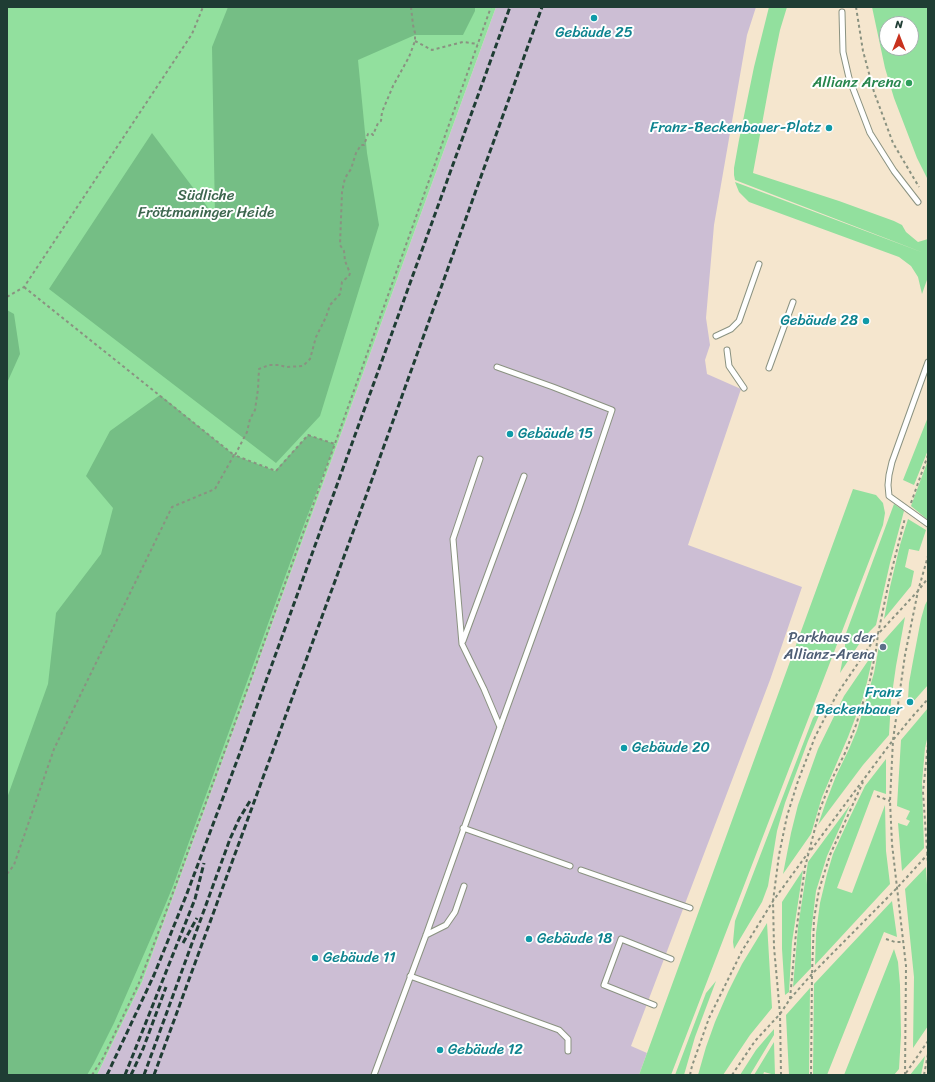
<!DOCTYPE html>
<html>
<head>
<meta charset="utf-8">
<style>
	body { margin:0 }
	#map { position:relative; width:935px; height:1082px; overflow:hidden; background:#f5e6ce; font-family:Sriracha,sans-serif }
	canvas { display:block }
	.frame { position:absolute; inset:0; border:8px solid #1f3d34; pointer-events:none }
	.north { position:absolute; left:879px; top:16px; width:40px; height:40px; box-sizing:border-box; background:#fff; border:1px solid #a5b1ae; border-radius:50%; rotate:0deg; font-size:11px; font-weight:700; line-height:16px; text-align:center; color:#1f3d34 }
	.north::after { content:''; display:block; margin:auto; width:14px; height:18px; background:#c8321e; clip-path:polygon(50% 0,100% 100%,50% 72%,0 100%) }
</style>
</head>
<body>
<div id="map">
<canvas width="935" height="1082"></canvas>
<div class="frame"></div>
<div class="north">N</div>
</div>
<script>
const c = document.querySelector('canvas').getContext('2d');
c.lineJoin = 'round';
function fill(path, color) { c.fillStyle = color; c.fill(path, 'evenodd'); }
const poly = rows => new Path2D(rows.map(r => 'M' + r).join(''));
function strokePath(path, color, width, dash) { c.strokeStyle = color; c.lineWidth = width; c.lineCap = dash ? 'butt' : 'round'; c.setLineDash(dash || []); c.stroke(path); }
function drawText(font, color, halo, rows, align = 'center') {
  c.font = font + ' Sriracha,sans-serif'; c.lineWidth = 4; c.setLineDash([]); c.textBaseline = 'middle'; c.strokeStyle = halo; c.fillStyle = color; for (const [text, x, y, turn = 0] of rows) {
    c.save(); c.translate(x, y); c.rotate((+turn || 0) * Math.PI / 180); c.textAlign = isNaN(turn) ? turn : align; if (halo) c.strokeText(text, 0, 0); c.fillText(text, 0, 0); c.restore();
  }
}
fill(poly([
	[496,7,756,7,747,35,714,225,706,318,710,345,705,360,707,374,741,389,688,545,802,587,770,680,631,1046,647,1053,639,1075,97,1075,142,982]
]), '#ccbed4');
fill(poly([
	[7,7,496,7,142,982,97,1075,7,1075],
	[769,7,787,7,780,30,773,64,753,173,839,201,894,221,902,225,906,232,918,242,928,239,928,277,922,294,918,277,911,266,899,257,749,202,739,192,735,182,924,253,735,180,734,175,734,168,739,140,754,67],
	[872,7,928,7,928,180,917,158,894,98,885,68],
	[887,24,911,24,911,48,887,48],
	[928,417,928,450,914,485,903,480],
	[928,460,928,520,911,506],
	[853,489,876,495,883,503,885,513,883,525,671,1075,639,1075],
	[894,504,904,511,890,563,876,625,863,638,840,673,845,647,845,636],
	[908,519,926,530,919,551,909,549,905,567,914,571,911,586,884,619,890,587,900,545],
	[928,599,928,685,913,702,908,699,909,683,913,661,921,619,925,605],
	[905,617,896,666,891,701,889,735,863,765,818,825,826,802,836,776,849,749,857,730,874,673,879,646],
	[874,652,864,695,848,737,822,797,811,834,783,874,791,833,798,805,818,749,844,696],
	[823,706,808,741,785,803,777,831,768,886,762,902,734,949,733,942,735,921,813,718],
	[928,708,928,735,925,748,922,783,924,848,902,871,898,823,907,826,910,821,906,819,910,811,897,806,901,740],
	[886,759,886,794,874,790,837,888,852,893,885,805,886,851,890,884,815,965,816,933,820,903,827,874,833,854,849,819,865,786],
	[928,759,928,829,927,799,927,769],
	[850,805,827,856,816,891,811,933,811,968,793,987,798,927,808,862],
	[926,867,928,902,928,1026,913,1048,914,977,905,889],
	[803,870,792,942,789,992,785,995,782,949,782,902],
	[892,901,897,937,884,932,827,1075,813,1075,814,984],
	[767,923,772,1008,750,1035,723,1075,698,1075,706,1047,715,1022,728,992,742,964],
	[894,949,898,962,900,985,901,1035,899,1069,894,1075,844,1075],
	[716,981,695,1037,684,1075,675,1075,706,993],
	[810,988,809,1075,789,1075,786,1015],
	[774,1029,774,1035,750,1075,740,1075,756,1050],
	[774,1042,775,1075,764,1072,763,1075,754,1075],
	[925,1056,921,1075,910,1075]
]), '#92e09e');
fill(poly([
	[228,7,475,7,475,11,463,35,415,35,358,60,367,153,379,225,320,416,276,463,49,289,152,133,215,217,212,47],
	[7,310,14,314,20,354,7,383],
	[160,395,234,455,275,471,308,435,335,444,302,530,173,886,161,915,114,1023,94,1063,87,1075,7,1075,7,798,48,684,56,613,101,554,113,508,86,476,110,431]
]), '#75be85');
const service = poly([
	[842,12,843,52,849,78,870,133,894,171,918,202],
	[716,336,731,329,739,321,759,264],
	[727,350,729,366,744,388],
	[928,362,892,462,889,475,888,485,889,496,928,524],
	[769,368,793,302],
	[480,459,453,539,462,644,484,689,500,727],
	[463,641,524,476],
	[463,828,570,866],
	[581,870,690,908],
	[426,935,446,925,455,912,464,886],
	[410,976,559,1030,568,1039,568,1051],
	[654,1005,604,985,621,939,671,959],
	[374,1075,426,935,500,727,578,511,612,410,553,387,497,367]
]);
strokePath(service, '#8a9281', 7);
strokePath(poly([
	[856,7,863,51,874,92,893,143,919,187],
	[415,41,432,50,463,42,478,44],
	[24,287,234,455],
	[7,297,24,287,192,34,203,7],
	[235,455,247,432,250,419,255,410,258,389,259,369,269,365,279,365,286,367,303,366,310,359,316,337,326,317,330,305,340,294,342,282,349,276,350,273,345,261,344,251,340,245,342,192,345,178,351,169,356,153,361,145,364,145,368,134,371,133,373,135,378,123,381,121,382,112,393,86,409,57,415,41,415,33,413,25,411,7],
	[911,503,928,455],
	[928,744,923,792,928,864],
	[877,796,890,801],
	[811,850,893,740,912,717,928,699],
	[7,874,14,865,54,749,172,507,215,489,234,455,276,471,308,435,335,444],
	[886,939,895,942,903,942],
	[790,999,796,933,805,867,820,809,831,781,845,753,856,725,870,680,876,650,878,634,889,581,905,518],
	[906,1073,928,1041],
	[92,1075,103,1058,139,983,160,928,248,687,491,7],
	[690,1075,692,1066,709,1018,742,951,773,901,808,853],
	[732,1075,755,1041,780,1014,790,999,812,974,897,888,928,854],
	[781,1075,780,1014,774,947,773,901,779,855,787,816,798,781,815,737,837,694,878,634,918,591,928,578],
	[811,1075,812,974,814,919,819,890,830,855,863,782],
	[905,1075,906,966,892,844,890,801,893,740,905,655,918,591,928,556],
	[924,1075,928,1054]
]), '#8a9281', 2, [3, 3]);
strokePath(service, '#fff', 5);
strokePath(poly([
	[183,943,197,918],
	[107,1075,154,975,186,896,241,750,510,7],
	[125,1075,195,899,204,863],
	[131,1075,143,1049,166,987],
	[144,1075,230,839,239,819,250,801],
	[154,1075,357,521,542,7]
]), '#1f3d34', 3, [6, 3]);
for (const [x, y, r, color] of [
	[594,18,4,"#0f9aa8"],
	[909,83,4,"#2e9e5b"],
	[829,128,4,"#0f9aa8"],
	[866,321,4,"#0f9aa8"],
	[510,434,4,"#0f9aa8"],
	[883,647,4,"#5c6f8a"],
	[910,702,4,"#0f9aa8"],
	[624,748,4,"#0f9aa8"],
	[529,939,4,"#0f9aa8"],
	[315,958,4,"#0f9aa8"],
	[440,1050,4,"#0f9aa8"]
]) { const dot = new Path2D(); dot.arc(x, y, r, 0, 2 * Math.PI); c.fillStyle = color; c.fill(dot); strokePath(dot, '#fff', 1.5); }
drawText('15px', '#0d838f', '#fff', [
	["Gebäude 25",594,33,"center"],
	["Franz-Beckenbauer-Platz",821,128,"right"],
	["Gebäude 28",858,321,"right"],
	["Gebäude 15",518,434],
	["Franz",902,693,"right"],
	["Beckenbauer",902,710,"right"],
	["Gebäude 20",632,748],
	["Gebäude 18",537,939],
	["Gebäude 11",323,958],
	["Gebäude 12",448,1050]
], 'left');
drawText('15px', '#27864d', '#fff', [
	["Allianz Arena",901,83]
], 'right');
drawText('15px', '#3c664e', '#fff', [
	["Südliche",206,196],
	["Fröttmaninger Heide",206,213]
]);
drawText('15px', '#4e5e75', '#fff', [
	["Parkhaus der",875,638],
	["Allianz-Arena",875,655]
], 'right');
</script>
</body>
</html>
